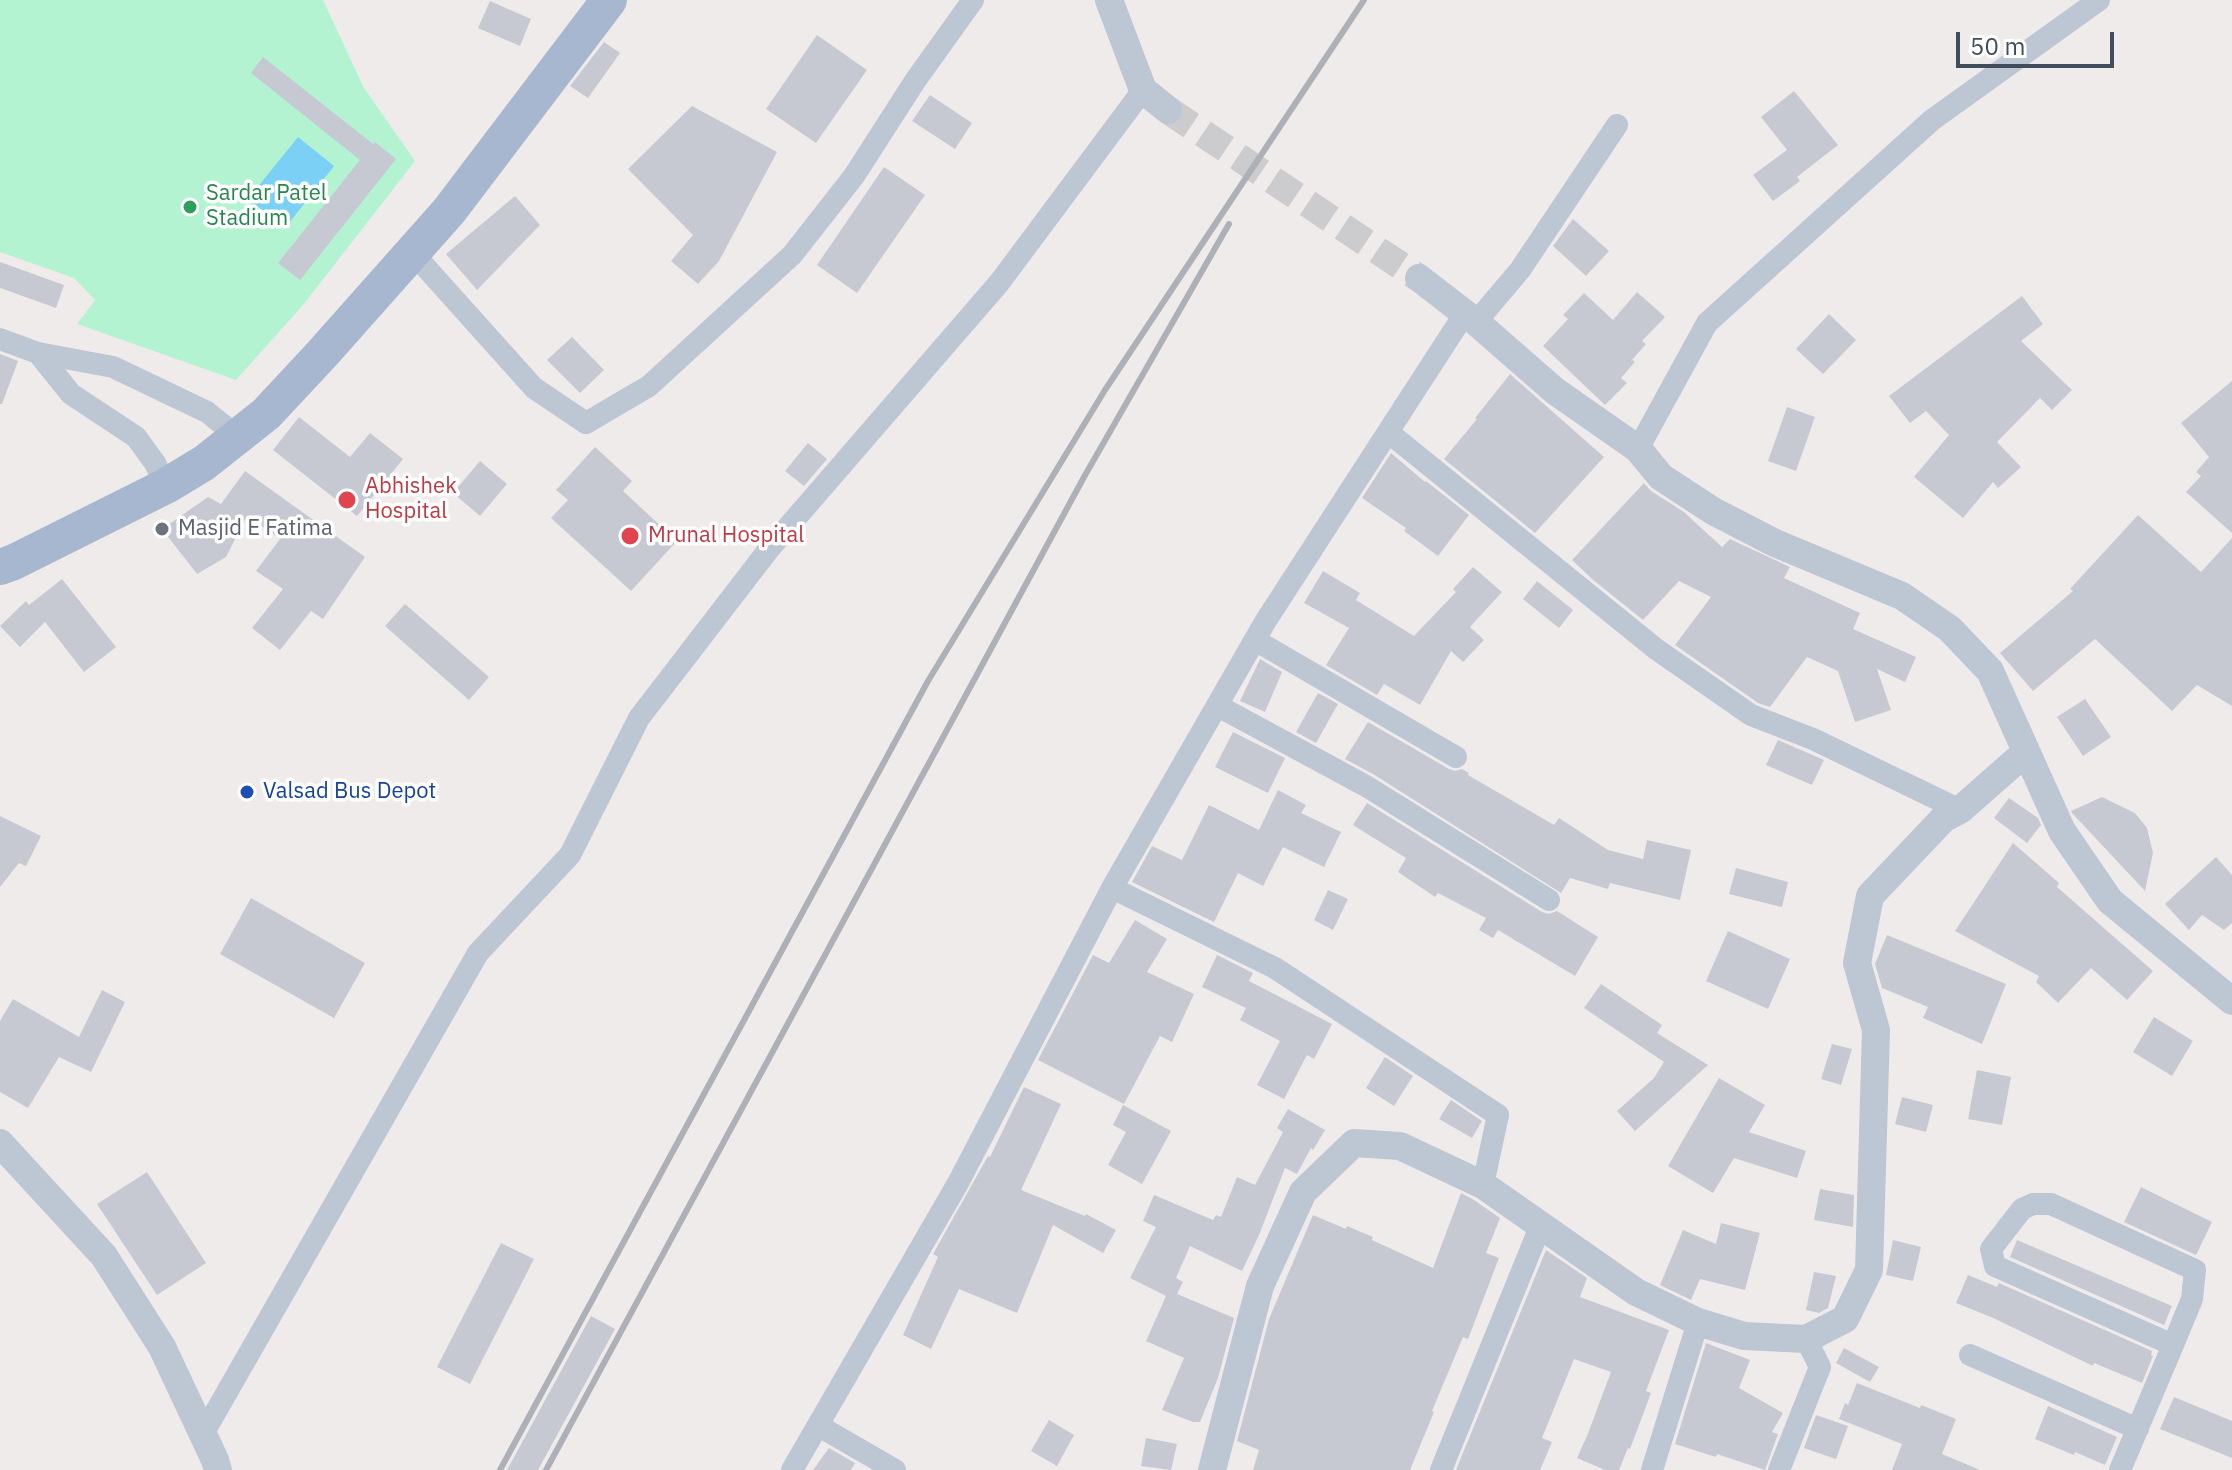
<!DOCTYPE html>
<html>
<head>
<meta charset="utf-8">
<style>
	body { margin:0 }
	#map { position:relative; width:2232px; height:1470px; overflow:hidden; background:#efebeb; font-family:"IBM Plex Sans",sans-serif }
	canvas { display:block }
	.scale { position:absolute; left:1956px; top:32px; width:158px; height:36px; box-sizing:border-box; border:4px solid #424d5b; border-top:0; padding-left:10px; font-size:24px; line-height:28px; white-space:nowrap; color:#424d5b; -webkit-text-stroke:6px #fff; paint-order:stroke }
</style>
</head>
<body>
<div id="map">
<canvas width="2232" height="1470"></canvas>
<div class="scale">50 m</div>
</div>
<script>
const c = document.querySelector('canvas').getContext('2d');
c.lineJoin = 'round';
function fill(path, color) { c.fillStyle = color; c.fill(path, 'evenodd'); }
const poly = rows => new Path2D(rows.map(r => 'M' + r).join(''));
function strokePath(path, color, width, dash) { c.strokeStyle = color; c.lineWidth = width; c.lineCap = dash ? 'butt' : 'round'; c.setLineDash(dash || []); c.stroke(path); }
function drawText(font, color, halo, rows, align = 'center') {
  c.font = font + ' "IBM Plex Sans",sans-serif'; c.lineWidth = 7; c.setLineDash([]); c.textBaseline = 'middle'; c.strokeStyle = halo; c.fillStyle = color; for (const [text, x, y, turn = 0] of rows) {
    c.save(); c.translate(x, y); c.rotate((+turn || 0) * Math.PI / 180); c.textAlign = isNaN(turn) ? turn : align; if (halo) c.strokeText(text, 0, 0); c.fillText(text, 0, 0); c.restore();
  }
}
fill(poly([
	[0,0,323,0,364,88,415,161,303,305,236,380,77,324,95,300,74,278,0,252]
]), '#b3f3d2');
fill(poly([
	[298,137,334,166,285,228,248,199]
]), '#7bd0f5');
fill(poly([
	[490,1,531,19,520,46,478,28],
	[817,35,867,70,816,143,766,109],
	[604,42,620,53,588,98,570,86],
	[263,57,373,144,375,142,396,159,300,280,278,263,360,160,251,73],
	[1794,91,1838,145,1797,177,1800,181,1773,201,1753,175,1787,150,1761,117],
	[930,95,972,123,955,149,912,121],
	[692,106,777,152,719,261,698,284,671,261,693,235,628,169],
	[884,167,925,195,857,293,817,265],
	[515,196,540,225,477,290,446,254],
	[1573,219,1609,251,1586,276,1553,246],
	[0,262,64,285,56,308,0,288],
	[1637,292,1665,317,1642,341,1646,344,1632,360,1635,362,1621,378,1627,383,1605,405,1543,346,1568,319,1563,315,1584,293,1613,320],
	[2022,296,2043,324,2021,341,2072,390,2052,410,2040,398,1997,442,2021,467,1998,488,1993,482,1963,518,1914,477,1949,435,1926,411,1910,423,1889,396],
	[1829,314,1856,340,1823,374,1796,349],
	[572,337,604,370,580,393,547,360],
	[0,354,18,361,2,404,0,404],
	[1510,374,1604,457,1535,533,1444,459,1477,419,1475,418],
	[2232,381,2232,533,2186,492,2201,476,2196,472,2209,457,2181,423],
	[1787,407,1815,417,1796,471,1768,461],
	[299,417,350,457,370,433,403,459,357,516,273,450],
	[808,443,827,459,804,486,785,471],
	[595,447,632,481,623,491,677,541,631,591,551,518,568,500,556,490],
	[1391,453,1425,482,1426,481,1469,515,1438,556,1404,531,1406,528,1362,498],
	[480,461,507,484,480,516,453,493],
	[245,471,365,557,323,619,311,611,280,650,252,628,283,589,256,571,280,539,247,516,226,557,197,574,162,529,208,497,221,504],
	[1644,483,1651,491,1684,512,1722,547,1730,539,1790,567,1784,578,1860,613,1853,629,1916,657,1905,682,1877,669,1891,710,1855,722,1838,671,1807,657,1770,707,1758,703,1675,645,1711,597,1679,581,1643,620,1592,579,1572,560],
	[2138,515,2201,572,2232,538,2232,706,2197,685,2172,711,2095,639,2033,691,2000,653,2073,591,2070,589],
	[1473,567,1502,592,1470,627,1484,640,1463,662,1451,651,1420,705,1384,684,1377,695,1326,665,1349,628,1304,603,1323,571,1360,593,1356,600,1414,636,1456,592,1453,589],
	[62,579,116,647,84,672,45,622,20,647,0,626,26,601,29,605],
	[1537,581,1573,610,1559,628,1523,599],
	[405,604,489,677,469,700,385,626],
	[1260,659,1282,672,1265,712,1240,701],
	[1318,693,1338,704,1316,743,1296,732],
	[2085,699,2111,737,2083,756,2057,717],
	[1368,722,1449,769,1455,771,1462,769,1469,773,1468,775,1554,825,1559,818,1608,850,1643,859,1647,840,1691,850,1680,900,1610,883,1608,889,1570,878,1561,893,1373,774,1345,759],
	[1233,732,1285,758,1268,793,1215,767],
	[1778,740,1824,760,1812,785,1766,765],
	[1278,790,1306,805,1301,813,1341,832,1324,867,1283,847,1263,886,1238,873,1214,922,1132,882,1152,846,1182,860,1209,805,1259,830],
	[2102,797,2135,813,2147,828,2153,853,2145,891,2072,813,2071,811],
	[2009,798,2038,818,2041,825,2027,843,1994,818],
	[1367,803,1542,912,1549,914,1557,911,1598,937,1575,976,1498,930,1493,938,1479,930,1486,918,1438,893,1435,897,1398,872,1406,858,1353,825],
	[0,816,41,836,26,866,19,863,0,887],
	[2013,843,2059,883,2057,887,2153,971,2127,1000,2091,968,2058,1003,2036,982,2039,976,1955,931],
	[2216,857,2232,875,2232,923,2224,930,2202,915,2189,930,2165,904],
	[1736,868,1788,882,1782,907,1729,894],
	[1328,890,1348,899,1333,930,1314,920],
	[251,898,365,963,334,1018,220,954],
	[1135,920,1167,939,1147,972,1194,994,1172,1042,1160,1036,1124,1104,1038,1060,1093,955,1109,963],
	[1728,931,1790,959,1768,1009,1706,981],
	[1887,935,2006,984,1982,1044,1923,1018,1928,1007,1882,988,1875,964],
	[1217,955,1253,973,1249,981,1332,1024,1314,1059,1307,1055,1284,1099,1257,1085,1280,1041,1240,1020,1246,1008,1202,987],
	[1601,984,1662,1025,1657,1033,1708,1065,1635,1131,1617,1111,1654,1078,1664,1062,1584,1008],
	[102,990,125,1002,91,1072,59,1057,28,1108,0,1092,0,1021,13,999,79,1037],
	[2154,1017,2193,1041,2172,1076,2133,1052],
	[1832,1044,1852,1049,1841,1085,1821,1079],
	[1385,1057,1413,1076,1394,1106,1366,1088],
	[1977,1070,2011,1077,2002,1125,1968,1119],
	[1719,1078,1765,1105,1749,1132,1806,1151,1797,1178,1734,1158,1713,1193,1668,1166],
	[1024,1087,1061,1104,1021,1190,1085,1216,1086,1214,1116,1230,1103,1253,1053,1225,1017,1313,959,1289,931,1349,903,1335,938,1257,933,1254,988,1156,990,1157],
	[1902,1097,1933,1105,1926,1132,1895,1124],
	[1451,1100,1482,1121,1472,1138,1439,1119],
	[1123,1105,1171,1131,1142,1184,1108,1165,1126,1132,1113,1125],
	[1288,1109,1325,1130,1313,1150,1311,1148,1297,1174,1285,1168,1259,1235,1242,1271,1190,1246,1176,1278,1183,1282,1177,1294,1234,1318,1218,1378,1200,1422,1193,1422,1162,1410,1184,1358,1146,1341,1166,1296,1130,1278,1156,1227,1143,1221,1154,1195,1213,1220,1216,1215,1221,1217,1237,1177,1255,1185,1283,1132,1277,1128],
	[147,1172,206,1263,157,1295,97,1204],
	[2141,1187,2212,1222,2196,1255,2124,1222],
	[1820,1189,1854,1195,1853,1227,1814,1220],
	[1461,1193,1474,1200,1500,1218,1486,1253,1499,1258,1468,1339,1463,1337,1432,1411,1434,1412,1410,1470,1253,1470,1259,1450,1237,1441,1269,1319,1313,1215,1346,1229,1347,1226,1373,1237,1372,1240,1433,1268],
	[1721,1223,1760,1233,1745,1290,1700,1279,1691,1300,1660,1285,1683,1230,1716,1244],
	[1893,1240,1921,1247,1913,1281,1886,1275],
	[2017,1240,2172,1306,2164,1325,2010,1257],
	[501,1243,534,1259,470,1384,437,1367],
	[1546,1250,1587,1278,1580,1297,1669,1330,1646,1391,1651,1393,1630,1449,1628,1448,1619,1470,1605,1470,1577,1458,1587,1436,1611,1372,1574,1359,1542,1438,1552,1442,1540,1470,1456,1470],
	[1814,1272,1836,1276,1828,1308,1819,1313,1806,1310],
	[1968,1275,1997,1287,1999,1283,2152,1351,2151,1355,2153,1356,2142,1383,2094,1363,2093,1366,1991,1317,1956,1303],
	[591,1316,615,1329,538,1470,507,1470],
	[1706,1343,1750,1360,1739,1388,1783,1413,1772,1432,1778,1434,1765,1470,1717,1454,1716,1457,1675,1444],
	[1844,1348,1879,1367,1870,1382,1836,1363],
	[1857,1383,1920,1408,1921,1405,1956,1419,1942,1454,1980,1470,1892,1470,1902,1444,1839,1419,1845,1403,1848,1405],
	[2174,1397,2232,1421,2232,1458,2160,1429],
	[2048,1406,2117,1437,2105,1465,2075,1452,2074,1455,2035,1439],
	[1816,1415,1848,1426,1836,1459,1804,1448],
	[1049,1420,1074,1435,1057,1466,1031,1451],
	[1146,1438,1177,1444,1171,1470,1141,1466],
	[829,1448,855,1463,851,1470,813,1470]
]), '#c7c9d2');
strokePath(poly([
	[1168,110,1419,278]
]), '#cccbce', 28, [28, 14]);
strokePath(poly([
	[412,252,534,388,586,423,649,386,792,255,854,176,915,81,973,0],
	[1476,322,1520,270,1617,125],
	[0,339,38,353],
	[1388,432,1656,649,1751,715,1813,739,1960,810],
	[1638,449,1707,323,1932,120,2099,0],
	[166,486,155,463,136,437,71,394,38,353,113,367,207,412,237,436],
	[1255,640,1456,757],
	[1218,706,1366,786,1549,900],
	[1112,888,1275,968,1498,1115,1483,1185],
	[1970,1355,2138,1429],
	[819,1426,895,1470],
	[203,1434,478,953,570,855,639,718,769,549,999,283,1143,90],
	[792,1470,958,1183,1112,888,1265,622,1465,313],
	[1441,1470,1540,1227],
	[1652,1470,1698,1322],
	[1779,1470,1820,1367,1806,1339],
	[2120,1470,2173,1345,2192,1299,2195,1270,2051,1204,2033,1204,2022,1209,1991,1249,1995,1266,2173,1345]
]), '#bdc6d3', 22);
strokePath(poly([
	[1109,0,1143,90,1168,110],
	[1419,278,1476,322,1555,391,1638,449,1661,477,1713,511,1775,543,1902,596,1950,629,1990,671,2062,831,2110,901,2232,1001],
	[0,1143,104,1256,162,1347,215,1460,218,1470],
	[1212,1470,1260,1286,1303,1192,1354,1143,1400,1146,1483,1185,1636,1292,1698,1322,1744,1336,1806,1339,1845,1319,1869,1270,1876,1030,1857,963,1870,896,1943,819,1960,810,2026,752]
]), '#bdc6d3', 28);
strokePath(poly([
	[0,567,14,562,166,486,204,463,266,414,322,354,449,211,609,0]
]), '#a7b7cf', 36);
strokePath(poly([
	[500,1470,928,681,1105,390,1364,0],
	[546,1470,1084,477,1229,224]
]), '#adb0b7', 6);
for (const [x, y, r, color] of [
	[190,207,8,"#2e9e5b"],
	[347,500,10,"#e0444e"],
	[162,529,8,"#6b7280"],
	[630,536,10,"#e0444e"],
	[247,792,8,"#1a4fb4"]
]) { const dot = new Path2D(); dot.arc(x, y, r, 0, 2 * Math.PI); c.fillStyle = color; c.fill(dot); strokePath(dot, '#fff', 3); }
drawText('22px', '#27864d', '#fff', [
	["Sardar Patel",206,194],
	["Stadium",206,219]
], 'left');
drawText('22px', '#be3a42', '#fff', [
	["Abhishek",365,487],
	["Hospital",365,512],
	["Mrunal Hospital",648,536]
], 'left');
drawText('22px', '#5b616d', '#fff', [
	["Masjid E Fatima",178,529]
], 'left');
drawText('22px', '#164399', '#fff', [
	["Valsad Bus Depot",263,792]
], 'left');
</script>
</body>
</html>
